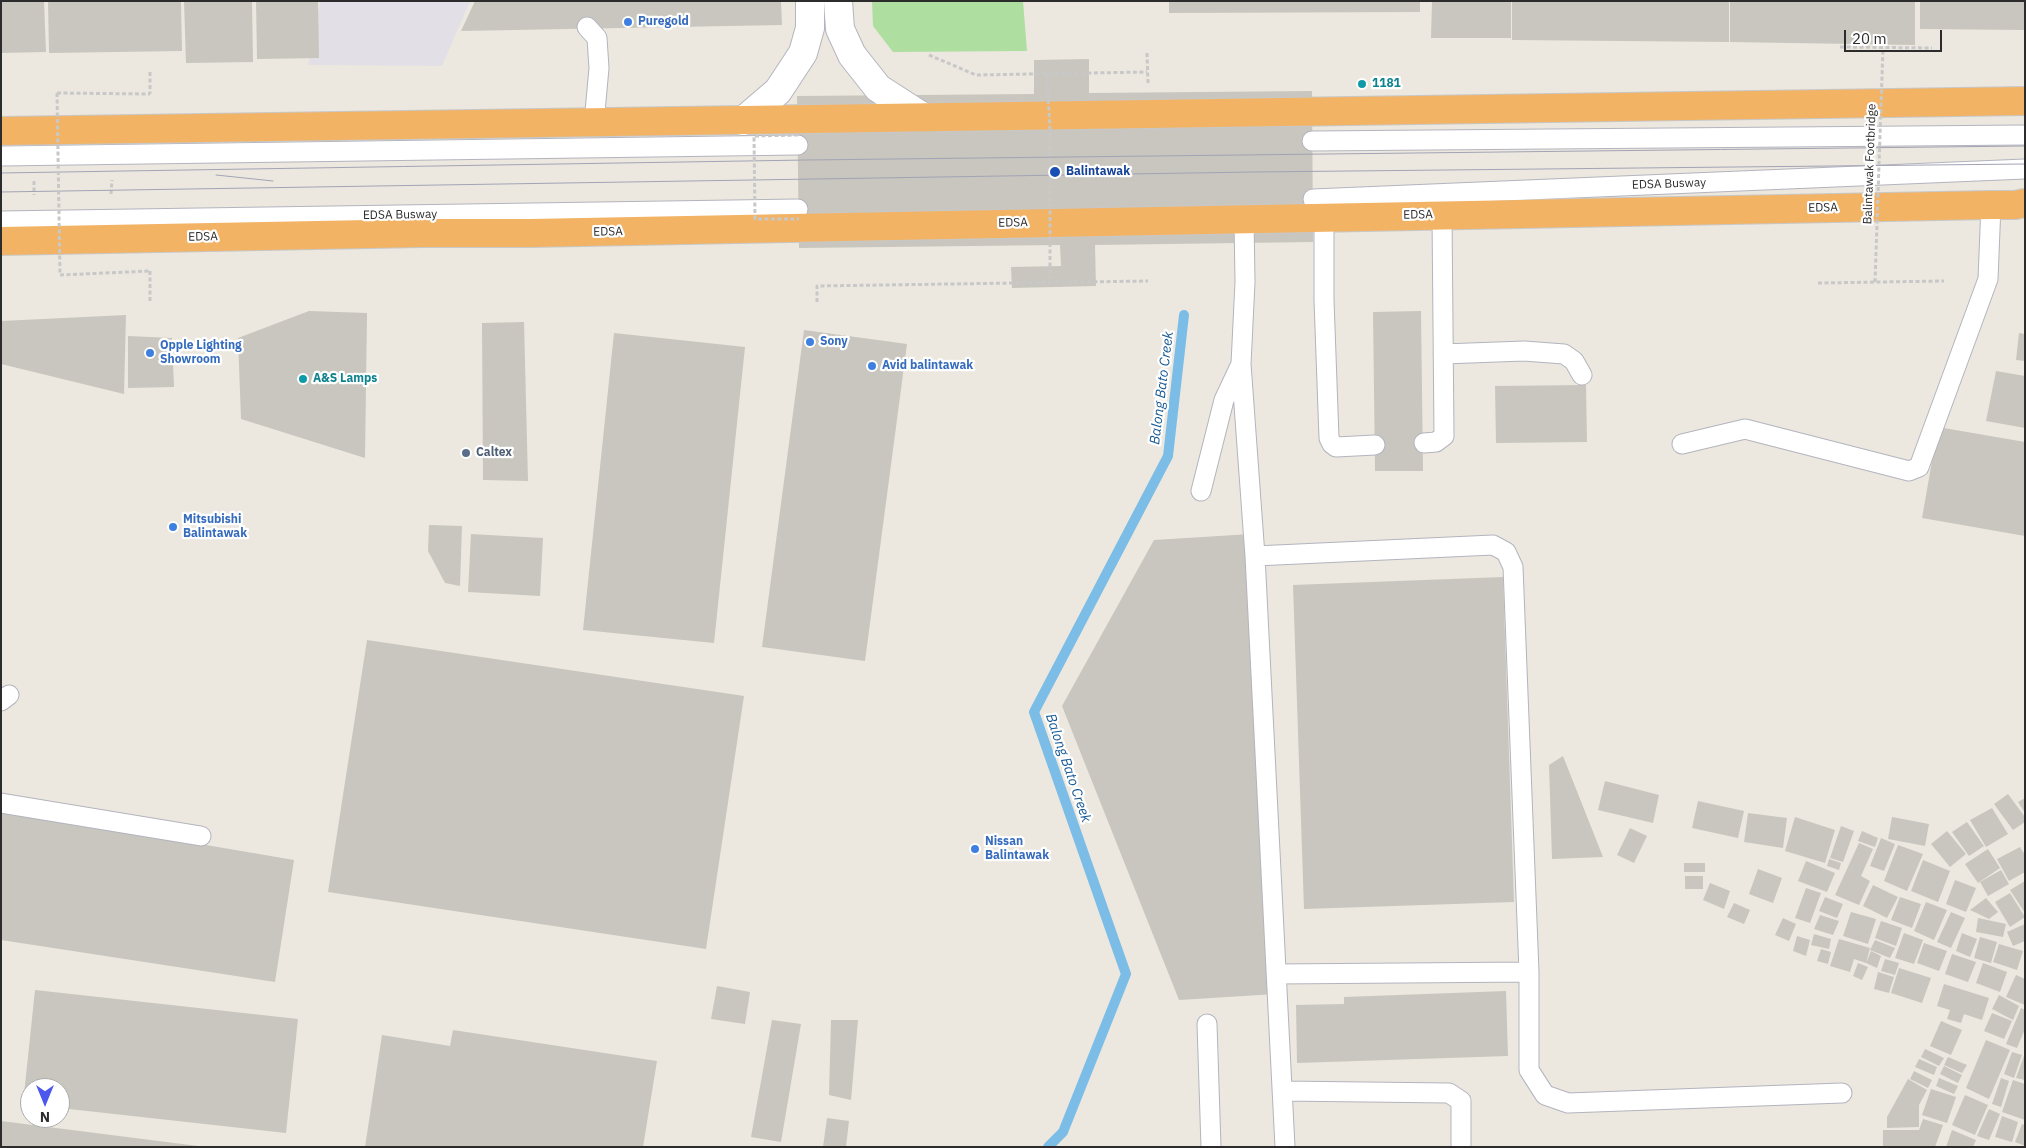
<!DOCTYPE html>
<html>
<head>
<meta charset="utf-8">
<style>
	body { margin:0 }
	#map { position:relative; width:2026px; height:1148px; overflow:hidden; background:#ece8df; font-family:"IBM Plex Sans",sans-serif }
	canvas { display:block }
	.frame { position:absolute; inset:0; border:2px solid #2c2c2c; pointer-events:none }
	.north { position:absolute; left:20px; top:1078px; width:50px; height:50px; box-sizing:border-box; background:#fff; border:1px solid #ababab; border-radius:50%; rotate:180deg; font-size:14px; font-weight:700; line-height:20px; text-align:center; color:#2c2c2c }
	.north::after { content:''; display:block; margin:auto; width:18px; height:22px; background:#4c57ec; clip-path:polygon(50% 0,100% 100%,50% 72%,0 100%) }
	.scale { position:absolute; left:1844px; top:30px; width:98px; height:22px; box-sizing:border-box; border:2px solid #2c2c2c; border-top:0; padding-left:6px; font-size:15px; line-height:18px; white-space:nowrap; color:#2c2c2c; -webkit-text-stroke:4px #fff; paint-order:stroke }
</style>
</head>
<body>
<div id="map">
<canvas width="2026" height="1148"></canvas>
<div class="frame"></div>
<div class="north">N</div>
<div class="scale">20 m</div>
</div>
<script>
const c = document.querySelector('canvas').getContext('2d');
c.lineJoin = 'round';
function fill(path, color) { c.fillStyle = color; c.fill(path, 'evenodd'); }
const poly = rows => new Path2D(rows.map(r => 'M' + r).join(''));
function strokePath(path, color, width, dash) { c.strokeStyle = color; c.lineWidth = width; c.lineCap = dash ? 'butt' : 'round'; c.setLineDash(dash || []); c.stroke(path); }
function drawText(font, color, halo, rows, align = 'center') {
  c.font = font + ' "IBM Plex Sans",sans-serif'; c.lineWidth = 4.5; c.setLineDash([]); c.textBaseline = 'middle'; c.strokeStyle = halo; c.fillStyle = color; for (const [text, x, y, turn = 0] of rows) {
    c.save(); c.translate(x, y); c.rotate((+turn || 0) * Math.PI / 180); c.textAlign = isNaN(turn) ? turn : align; if (halo) c.strokeText(text, 0, 0); c.fillText(text, 0, 0); c.restore();
  }
}
fill(poly([
	[320,1,470,1,442,66,308,65]
]), '#e2dfe6');
fill(poly([
	[872,1,1023,1,1027,51,893,52,873,26]
]), '#aedea0');
strokePath(poly([
	[1048,1147,1063,1132,1126,974,1034,712,1168,456,1184,315]
]), '#7bbde6', 10);
fill(poly([
	[1,1,44,1,46,52,1,53],
	[48,1,181,1,182,51,49,53],
	[184,1,252,1,253,62,186,63],
	[256,1,318,1,319,58,257,59],
	[475,1,781,1,782,25,461,31],
	[1169,1,1420,1,1420,12,1169,13],
	[1432,1,1511,1,1511,38,1431,38],
	[1512,1,1729,1,1729,42,1512,40],
	[1730,1,1915,1,1915,45,1730,42],
	[1920,1,2025,1,2025,30,1920,29],
	[1089,59,1089,93,1312,91,1313,242,1095,245,1096,286,1012,288,1011,267,1061,266,1060,245,799,248,797,96,1034,94,1034,60],
	[309,311,367,313,365,458,241,419,238,338],
	[1421,311,1423,471,1375,471,1373,312],
	[126,315,124,394,1,364,1,321],
	[524,322,528,481,483,480,482,323],
	[804,330,907,344,865,661,762,647],
	[614,333,745,347,714,643,583,630],
	[2019,333,2025,334,2025,361,2016,360],
	[128,336,172,338,174,387,128,388],
	[1996,371,2025,376,2025,428,1986,421],
	[1586,385,1587,442,1496,443,1495,386],
	[1938,427,2025,442,2025,536,1922,518],
	[429,525,462,526,460,586,445,583,428,551],
	[471,534,543,538,540,596,468,592],
	[1251,534,1276,994,1179,1000,1062,706,1154,540],
	[1503,577,1514,902,1304,909,1293,585],
	[367,640,744,696,706,949,328,892],
	[1563,756,1603,857,1552,859,1549,765],
	[1605,781,1659,795,1653,823,1598,810],
	[2008,794,2025,817,2025,822,2013,830,1994,804],
	[2025,798,2025,813,2018,802],
	[1698,801,1744,811,1738,838,1692,828],
	[1992,808,2008,834,1986,847,1970,820],
	[1,810,294,860,275,982,1,940],
	[1748,813,1787,818,1783,848,1744,842],
	[1795,817,1835,830,1825,863,1785,851],
	[1892,817,1929,824,1925,846,1888,839],
	[1967,822,1984,846,1969,856,1952,832],
	[1841,826,1854,831,1843,862,1830,858],
	[1630,828,1647,836,1634,863,1617,855],
	[1862,831,1878,838,1875,847,1858,841],
	[1947,831,1966,854,1950,867,1931,844],
	[1881,838,1895,844,1884,871,1870,866],
	[1859,843,1873,849,1861,876,1870,881,1859,905,1835,895],
	[1898,845,1923,854,1907,891,1884,881],
	[2020,847,2025,855,2025,872,2009,881,1997,859],
	[1988,849,2000,868,1978,883,1965,864],
	[1829,859,1841,863,1839,870,1827,866],
	[1923,860,1950,871,1938,902,1911,891],
	[1806,861,1835,873,1827,892,1798,881],
	[1684,863,1705,863,1705,872,1684,872],
	[1758,869,1782,878,1773,903,1749,894],
	[2001,870,2009,884,1988,896,1980,882],
	[1685,876,1703,876,1703,889,1685,889],
	[1955,880,1976,888,1966,912,1946,904],
	[2025,881,2025,913,2010,890],
	[1710,883,1730,891,1724,909,1703,900],
	[1873,885,1898,897,1887,918,1863,906],
	[1806,888,1821,893,1810,923,1795,918],
	[2010,893,2025,917,2010,927,1995,902],
	[1825,897,1843,904,1837,918,1819,911],
	[1900,897,1921,904,1912,928,1891,920],
	[1986,898,1998,912,1989,919,1970,910],
	[1926,902,1947,910,1934,940,1914,931],
	[1734,903,1750,910,1744,924,1727,917],
	[1851,912,1876,919,1868,944,1843,936],
	[1951,912,1965,918,1951,948,1937,942],
	[1820,915,1839,921,1833,935,1814,929],
	[1783,918,1796,924,1789,941,1775,935],
	[1978,918,2006,924,2003,937,1976,932],
	[1881,921,1902,928,1896,946,1875,938],
	[2025,924,2025,941,2013,946,2007,932],
	[1904,933,1923,940,1914,964,1895,958],
	[1962,933,1977,939,1970,957,1956,951],
	[1814,934,1831,939,1829,949,1811,945],
	[1797,936,1810,940,1806,956,1793,951],
	[1980,937,1997,942,1991,963,1974,958],
	[1839,939,1870,948,1866,963,1854,959,1850,972,1830,966],
	[1875,940,1895,948,1890,958,1870,950],
	[1924,943,1947,951,1939,971,1917,963],
	[1999,944,2023,951,2017,970,1993,962],
	[1821,949,1831,952,1828,964,1817,961],
	[1871,951,1881,956,1877,968,1866,963],
	[1952,954,1976,962,1968,982,1945,974],
	[1885,959,1899,963,1895,975,1881,971],
	[1858,963,1868,967,1862,980,1853,976],
	[1983,963,2007,972,2000,992,1976,983],
	[1899,968,1931,978,1922,1003,1891,993],
	[1878,972,1894,977,1889,993,1874,989],
	[2016,975,2025,979,2025,1005,2006,997],
	[1944,984,1989,998,1982,1020,1964,1014,1961,1023,1947,1019,1950,1010,1937,1006],
	[717,986,750,992,745,1024,711,1019],
	[35,990,298,1019,286,1133,60,1108,60,1088,30,1088,30,1105,23,1104],
	[1506,991,1508,1056,1297,1063,1296,1005,1344,1004,1344,997],
	[1999,995,2019,1006,2013,1020,1992,1009],
	[2021,1008,2025,1010,2025,1029,2017,1048,2006,1044],
	[1992,1013,2012,1021,2004,1039,1984,1031],
	[772,1020,801,1024,781,1142,751,1137],
	[831,1020,858,1020,851,1100,829,1095],
	[1941,1021,1962,1030,1951,1055,1930,1046],
	[453,1030,657,1061,643,1147,365,1147,382,1035,450,1046],
	[1986,1040,2010,1050,1989,1099,1966,1088],
	[1925,1049,1944,1058,1939,1066,1921,1057],
	[2012,1052,2022,1055,2014,1078,2004,1074],
	[2025,1053,2025,1080,2016,1078],
	[1948,1057,1967,1065,1962,1073,1944,1065],
	[1919,1059,1937,1067,1934,1075,1915,1067],
	[1944,1066,1962,1075,1958,1083,1940,1074],
	[1914,1071,1932,1080,1928,1088,1910,1079],
	[1939,1078,1958,1086,1954,1094,1936,1086],
	[2001,1078,2009,1081,2001,1107,1992,1104],
	[1908,1079,1927,1090,1919,1105,1919,1127,1887,1128,1887,1117],
	[2013,1080,2025,1084,2025,1120,2002,1112],
	[1931,1089,1956,1097,1947,1123,1922,1115],
	[1965,1095,1988,1105,1975,1135,1952,1125],
	[1989,1109,2000,1114,1989,1140,1977,1136],
	[2002,1116,2018,1122,2012,1142,1995,1137],
	[827,1118,849,1121,846,1147,823,1147],
	[1923,1119,1943,1125,1935,1147,1883,1147,1883,1130,1919,1130],
	[1,1121,198,1146,198,1147,1,1147],
	[2022,1124,2025,1125,2025,1146,2015,1142],
	[1952,1130,1976,1140,1973,1147,1946,1147]
]), '#c8c6be');
const lane = poly([
	[587,27,597,38,599,68,594,123],
	[1312,141,2025,135],
	[1,156,798,145],
	[1313,199,2025,169],
	[1324,217,1324,300,1329,438,1332,444,1336,447,1375,445],
	[1244,219,1245,282,1241,364,1255,556,1285,1147],
	[1,221,798,209],
	[1443,354,1524,351,1564,354,1574,361,1582,375],
	[1424,443,1436,442,1444,436,1442,215],
	[1682,444,1745,429,1909,471,1919,467,1988,279,1991,205],
	[1201,491,1224,400,1241,364],
	[1255,556,1493,545,1506,552,1513,567,1529,972,1529,1070,1545,1095,1568,1103,1842,1093],
	[1,701,9,695],
	[1,803,201,836],
	[1276,974,1529,972],
	[1207,1024,1211,1147],
	[1282,1091,1449,1093,1461,1101,1461,1147]
]);
const secondary = poly([
	[838,1,840,29,852,55,878,88,923,117],
	[743,121,778,91,803,53,810,28,810,1]
]);
const highway = poly([
	[1,131,2025,101],
	[1,241,422,233,530,233,1991,205,2015,205,2025,203]
]);
strokePath(lane, '#b3b4be', 21);
strokePath(secondary, '#b3b4be', 30);
strokePath(highway, '#c8c8c8', 30);
strokePath(poly([
	[1840,47,1932,48],
	[1147,53,1148,83],
	[929,55,976,75,1147,72],
	[150,72,150,94],
	[57,93,150,94],
	[34,181,34,195],
	[111,194,112,180],
	[150,271,150,302],
	[60,275,150,271],
	[1818,283,1944,281],
	[817,302,817,286,1148,281]
]), '#c8c8c8', 3, [4, 2.5]);
strokePath(lane, '#fff', 19);
strokePath(secondary, '#fff', 28);
strokePath(highway, '#f2b365', 28);
strokePath(poly([
	[1,173,806,160,2025,146],
	[216,175,273,181],
	[1,192,1253,172,2025,164]
]), '#a2a3b5', 1);
strokePath(poly([
	[1047,74,1050,131,1050,282],
	[57,93,60,275],
	[798,135,754,136,755,219,799,219],
	[1875,282,1883,48]
]), '#c8c8c8', 3, [4, 2.5]);
for (const [x, y, r, color] of [
	[628,22,5,"#3f7fe0"],
	[1362,84,5,"#0f9aa8"],
	[1055,172,6,"#1a4fb4"],
	[810,342,5,"#3f7fe0"],
	[150,353,5,"#3f7fe0"],
	[872,366,5,"#3f7fe0"],
	[303,379,5,"#0f9aa8"],
	[466,453,5,"#5c6f8a"],
	[173,527,5,"#3f7fe0"],
	[975,849,5,"#3f7fe0"]
]) { const dot = new Path2D(); dot.arc(x, y, r, 0, 2 * Math.PI); c.fillStyle = color; c.fill(dot); strokePath(dot, '#fff', 2); }
drawText('bold 12px', '#366cbe', '#fff', [
	["Puregold",638,22],
	["Sony",820,342],
	["Opple Lighting",160,346],
	["Showroom",160,360],
	["Avid balintawak",882,366],
	["Mitsubishi",183,520],
	["Balintawak",183,534],
	["Nissan",985,842],
	["Balintawak",985,856]
], 'left');
drawText('bold 12px', '#0d838f', '#fff', [
	["1181",1372,84],
	["A&S Lamps",313,379]
], 'left');
drawText('12px', '#2c2c2c', '#fff', [
	["Balintawak Footbridge",1870,164,-88],
	["EDSA Busway",1669,184,-2],
	["EDSA",1823,208,-1],
	["EDSA Busway",400,215,-1],
	["EDSA",1418,215,-1],
	["EDSA",1013,223,-1],
	["EDSA",608,232,-1],
	["EDSA",203,237,-1]
]);
drawText('bold 12px', '#164399', '#fff', [
	["Balintawak",1066,172]
], 'left');
drawText('bold 12px', '#4e5e75', '#fff', [
	["Caltex",476,453]
], 'left');
drawText('italic 14px', '#185a94', '#fff', [
	["Balong Bato Creek",1162,388,-83],
	["Balong Bato Creek",1068,768,71]
]);
</script>
</body>
</html>
